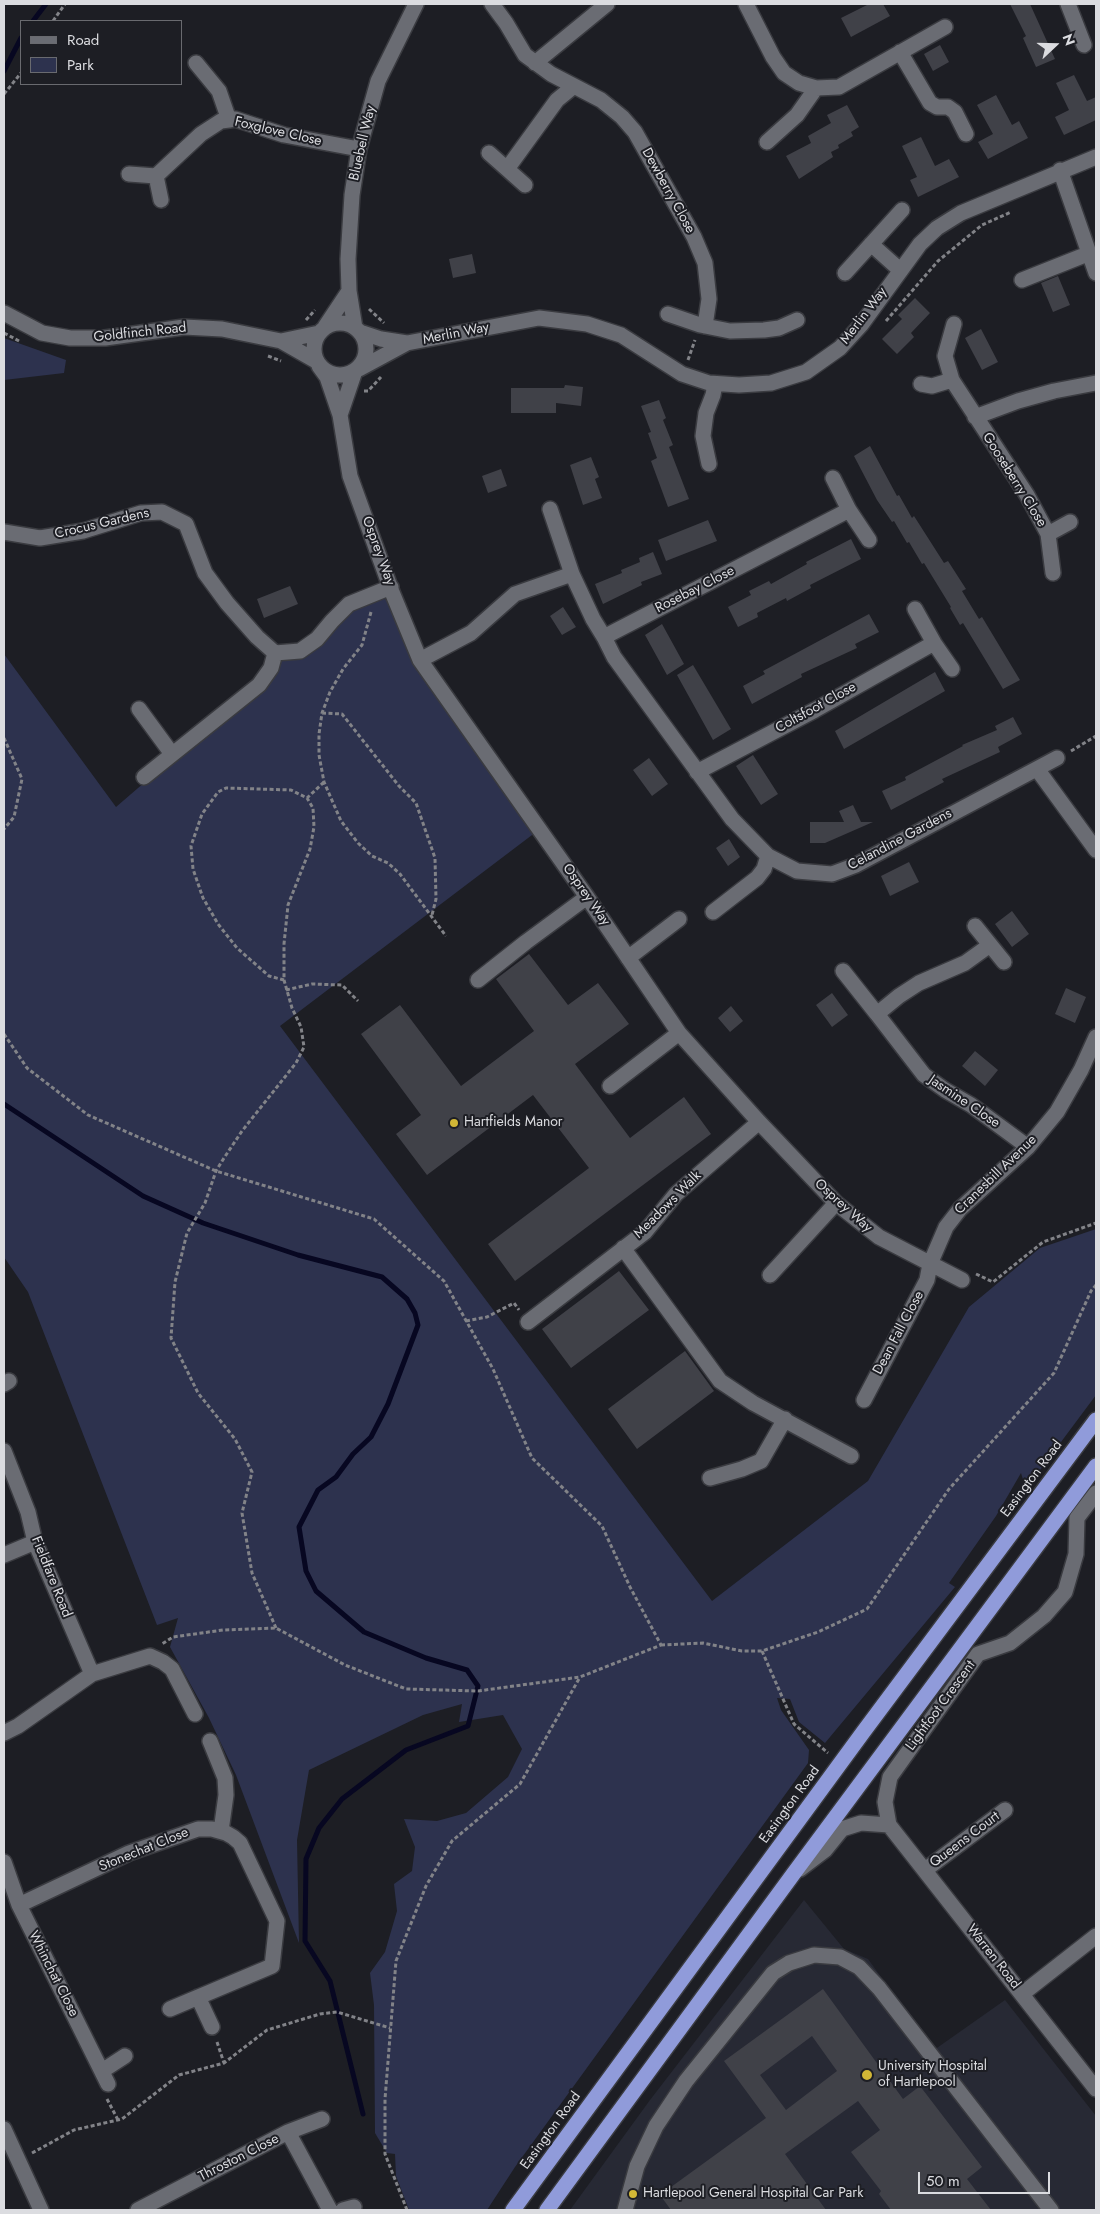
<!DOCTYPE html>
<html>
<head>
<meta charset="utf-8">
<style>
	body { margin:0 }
	#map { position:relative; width:1100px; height:2214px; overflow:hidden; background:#1d1e24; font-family:Jost,sans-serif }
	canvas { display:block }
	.frame { position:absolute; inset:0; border:5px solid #dbdce0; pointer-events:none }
	.legend { position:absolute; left:20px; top:20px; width:162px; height:65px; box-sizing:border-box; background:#1d1e24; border:1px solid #696a6f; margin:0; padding:6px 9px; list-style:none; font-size:15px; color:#dbdce0 }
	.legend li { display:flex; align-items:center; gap:10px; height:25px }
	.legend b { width:25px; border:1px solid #696a6f }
	.north { position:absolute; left:1030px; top:20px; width:50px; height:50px; -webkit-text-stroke:4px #1d1e24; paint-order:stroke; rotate:69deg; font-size:14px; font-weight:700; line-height:20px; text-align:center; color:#dbdce0 }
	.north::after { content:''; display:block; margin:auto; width:18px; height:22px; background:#dbdce0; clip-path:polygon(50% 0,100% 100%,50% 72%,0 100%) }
	.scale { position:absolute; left:918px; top:2172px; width:132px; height:22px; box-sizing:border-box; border:2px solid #dbdce0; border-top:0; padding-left:6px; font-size:15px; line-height:18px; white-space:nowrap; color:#dbdce0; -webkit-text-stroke:4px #1d1e24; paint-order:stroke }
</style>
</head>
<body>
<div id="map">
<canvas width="1100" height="2214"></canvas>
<div class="frame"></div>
<ul class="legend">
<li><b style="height:6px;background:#6a6c73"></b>Road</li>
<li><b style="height:14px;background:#2d324e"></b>Park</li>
</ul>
<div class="north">N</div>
<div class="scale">50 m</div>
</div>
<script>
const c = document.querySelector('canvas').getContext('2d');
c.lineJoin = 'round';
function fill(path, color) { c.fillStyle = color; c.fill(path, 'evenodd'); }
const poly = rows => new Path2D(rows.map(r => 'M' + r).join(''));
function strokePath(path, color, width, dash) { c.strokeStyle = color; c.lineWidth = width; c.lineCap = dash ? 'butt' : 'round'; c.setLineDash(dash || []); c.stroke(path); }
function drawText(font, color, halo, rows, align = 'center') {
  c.font = font + ' Jost,sans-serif'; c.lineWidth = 4; c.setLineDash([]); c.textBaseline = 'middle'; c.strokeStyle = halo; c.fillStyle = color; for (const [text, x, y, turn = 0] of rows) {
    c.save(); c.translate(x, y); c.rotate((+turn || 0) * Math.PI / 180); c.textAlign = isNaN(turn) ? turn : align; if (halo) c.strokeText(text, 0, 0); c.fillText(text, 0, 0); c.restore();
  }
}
fill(poly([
	[804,1900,844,1949,868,1959,934,2050,1005,2000,1096,2116,1096,2210,570,2210,650,2100]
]), '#272934');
fill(poly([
	[4,338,66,360,64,373,4,380],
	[392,592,416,662,536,832,280,1026,712,1601,868,1481,969,1307,1040,1248,1096,1229,1096,1395,1026,1489,1021,1473,996,1516,949,1583,955,1587,825,1743,799,1722,790,1699,777,1698,781,1710,809,1750,808,1763,515,2167,487,2210,409,2210,396,2176,395,2154,387,2153,375,2133,374,2005,370,1973,385,1952,397,1911,394,1884,412,1871,415,1847,404,1819,437,1821,466,1813,508,1777,522,1749,503,1715,459,1722,462,1704,423,1715,309,1770,297,1840,299,1943,236,1775,209,1718,170,1647,178,1618,157,1625,28,1292,4,1257,4,654,116,807,174,757,261,688,278,655,301,653,350,608]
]), '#2d324e');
strokePath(poly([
	[33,21,46,4],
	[4,71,21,38],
	[4,1104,143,1196,203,1223,298,1255,382,1277,407,1299,415,1313,418,1325,388,1404,371,1437,353,1454,336,1477,318,1490,299,1527,306,1571,316,1591,364,1632,426,1658,467,1670,478,1686,468,1726,406,1750,342,1799,319,1828,306,1859,305,1941,330,1981,363,2114]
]), '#070721', 5);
fill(poly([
	[869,4,883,4,890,16,851,37,841,18],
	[1010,4,1030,4,1055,59,1036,67,1023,38,1026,36],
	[940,45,949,62,933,71,924,54],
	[1074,75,1087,101,1096,97,1096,120,1064,135,1055,117,1069,110,1056,83],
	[996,95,1012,125,1019,121,1028,138,988,159,978,142,993,134,977,105],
	[847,105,859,127,851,132,853,136,838,145,839,148,831,152,833,157,799,179,786,156,811,143,808,136,831,123,827,115],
	[921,137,935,166,949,159,959,177,918,197,910,180,917,177,902,146],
	[472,254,476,273,453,278,449,259],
	[1058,276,1070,305,1053,312,1041,283],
	[915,298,930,313,911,333,914,337,897,354,882,339,902,319,898,315],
	[981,329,998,362,982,370,965,338],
	[565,385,583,387,581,406,556,403,556,413,511,413,511,388,564,388],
	[659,400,666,418,663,420,673,445,669,447,689,499,668,507,651,461,657,458,648,433,651,432,641,406],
	[870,446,897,496,899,495,912,518,914,516,944,563,948,561,966,589,962,591,979,619,982,617,1020,680,1003,689,963,623,960,625,950,608,951,607,924,563,922,564,909,542,907,543,894,521,892,522,877,500,854,456],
	[591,457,599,477,595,479,602,498,583,505,570,465],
	[501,469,507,486,488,493,482,476],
	[708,520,717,541,666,561,658,540],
	[851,539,861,559,810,585,811,588,787,601,786,598,757,613,758,617,738,627,728,607,751,595,749,591,769,581,771,584,807,564,806,562],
	[653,552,662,574,641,582,642,585,603,604,595,584,622,573,621,570,640,562,639,558],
	[290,586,298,604,264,618,257,599],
	[563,607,576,627,562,635,550,616],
	[869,614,879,632,855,644,857,648,801,674,802,677,752,704,743,686,765,674,763,671],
	[662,624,684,664,667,675,645,635],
	[693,665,731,729,713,740,677,675],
	[935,672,945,691,844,749,835,731],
	[1013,717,1022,734,998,747,1000,752,942,779,944,782,891,810,882,791,906,780,905,777,963,746,962,745,997,730,995,726],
	[753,755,778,794,761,805,736,766],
	[649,758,668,784,652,796,633,770],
	[853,805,861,822,873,822,825,843,810,843,810,822,844,822,839,811],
	[729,839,740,857,728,866,716,848],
	[909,862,919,882,890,896,881,876],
	[1012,911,1029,934,1012,947,995,924],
	[529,954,568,1005,598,983,629,1024,575,1064,630,1138,684,1097,711,1134,515,1281,488,1244,589,1168,533,1095,427,1175,396,1134,421,1115,361,1034,400,1005,461,1086,534,1031,496,979],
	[1066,988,1086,997,1075,1023,1055,1014],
	[832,993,848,1015,832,1027,816,1005],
	[731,1006,743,1021,730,1032,718,1018],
	[975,1051,998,1070,985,1086,962,1066],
	[619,1271,649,1310,571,1368,542,1329],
	[685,1351,714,1391,637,1449,608,1409],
	[823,1989,903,2099,920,2086,982,2167,967,2179,991,2210,891,2210,879,2194,881,2191,851,2152,880,2130,858,2101,785,2154,826,2210,671,2210,660,2195,766,2118,724,2061],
	[812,2036,837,2071,786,2110,760,2075]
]), '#404148');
const minor = poly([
	[492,4,506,23,525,55,551,74,601,100,622,117,635,132,694,237,705,263,709,299,705,326],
	[746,4,773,57,784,73,799,83,816,88,839,87,945,27],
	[1068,4,1084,45],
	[900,52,930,103,937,107,948,107,955,112,966,134],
	[196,63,219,91,229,120],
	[535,63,607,4],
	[767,142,797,115,816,88],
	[489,153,525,185],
	[507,169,557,100,574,86],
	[1060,170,1096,273],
	[129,174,156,176,161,200],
	[156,176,201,134,221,121,229,120,235,119,284,135,359,149],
	[871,244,900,270],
	[845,273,902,210],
	[1022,280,1090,253],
	[4,313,42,333,70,338,105,338,184,327,222,329,281,341,319,333],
	[668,314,700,325,730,331,764,330,779,328,797,320],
	'314 349a26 26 0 1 1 52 0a26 26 0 1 1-52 0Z',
	[954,324,945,356,952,380,1027,495,1048,534,1053,573],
	[325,327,349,291],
	[355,328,349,291,348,259,352,195,359,149,378,81,416,4],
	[360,332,381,339,407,343],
	[281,341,316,361],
	[319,366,327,377,340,415,350,476,392,592,420,660,587,897,679,1033,759,1122,836,1203,879,1237,962,1280],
	[359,369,407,343,539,318,587,324,621,335,682,374,709,383,739,385,771,383,806,372,840,348,861,325,920,244,937,228,961,213,1096,157],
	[921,384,932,386,952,380],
	[340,415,355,371],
	[975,417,1018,401,1054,391,1096,383],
	[709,464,703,436,706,413,713,395,715,384],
	[833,478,849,510,869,540],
	[4,532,40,538,83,531,141,513,162,512,186,524,205,573,227,603,257,637,275,653,300,651,317,639,332,621,349,604,391,587],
	[1048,534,1070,522],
	[572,574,593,619,604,637,849,510],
	[915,609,934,643,952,669],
	[604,637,614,657,732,819,768,856,797,871,832,874,856,865,1057,758],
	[420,660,471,633,515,594,572,574,550,509],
	[139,709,172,754],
	[1037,769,1096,850],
	[697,772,815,710,934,643],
	[144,777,259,685,271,668,275,653],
	[713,912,757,878,764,869,768,856],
	[975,926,1004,962],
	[990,945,965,963,919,983,899,996,877,1014,924,1075,945,1090,971,1105,1028,1147],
	[628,958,679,919],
	[843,971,877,1014],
	[478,980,526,942,587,897],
	[610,1086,679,1033],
	[623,1248,720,1381,753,1403,851,1456],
	[770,1275,836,1203],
	[528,1322,645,1232,676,1194,759,1122],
	[4,1384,9,1381],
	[864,1400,927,1280,930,1264,946,1227,960,1209,1028,1147,1057,1112,1081,1070,1096,1037],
	[4,1451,28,1512,35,1542,92,1674],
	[710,1478,742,1469,761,1461,785,1419],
	[1096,1493,1077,1518,1076,1554,1065,1592,1044,1616,1010,1643,978,1654,890,1777,885,1802,889,1825,1096,2089],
	[4,1555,35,1542],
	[4,1733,18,1726,92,1674,150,1656,163,1662,172,1669,195,1714],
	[210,1741,225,1778,226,1795,221,1831],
	[4,1862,19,1905,108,2084],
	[800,1869,825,1850,842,1829,861,1823,889,1825],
	[925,1870,1005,1810],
	[19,1905,129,1853,198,1829,212,1829,226,1833,233,1837,240,1843,277,1921,272,1966,170,2009],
	[1022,1994,1096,1936],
	[198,1997,212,2027],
	[102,2071,125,2056],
	[4,2129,41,2210],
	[288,2132,322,2119],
	[138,2210,288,2132,330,2210],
	[343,2210,354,2207],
	[625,2210,637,2166,656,2126,686,2081,773,1973,789,1963,814,1955,840,1957,859,1967,879,1988,1051,2210]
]);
const highway = poly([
	[513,2210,864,1731,1096,1420],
	[547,2210,794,1873,1096,1466]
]);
strokePath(minor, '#3a3b40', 18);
strokePath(highway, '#3a3b40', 18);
strokePath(poly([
	[53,21,65,4],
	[4,94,21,73],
	[369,309,384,323],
	[306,320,315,310],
	[886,321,938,261,982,225,1011,212],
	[4,333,21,342],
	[268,356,281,361],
	[688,360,695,340],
	[364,391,368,391,381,377],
	[371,612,362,645,343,669,330,692,322,713,319,734,319,755,324,782,341,821,358,843,372,856,388,863,400,874,446,936],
	[322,713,342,714,399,786,416,803,435,858,436,899,432,915],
	[4,738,22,779,14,817,4,829],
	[1071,751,1096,736],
	[284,980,269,976,237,948,218,924,203,898,193,869,191,846,202,814,218,792,226,788,291,790,307,798,324,782],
	[286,990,312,984,342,985,358,1001],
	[4,1034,27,1068,88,1115,216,1171,374,1219,444,1281,493,1369,532,1458,602,1526,630,1587,661,1645,580,1677,478,1691,406,1689,345,1665,276,1628,223,1630,173,1637,162,1644],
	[976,1274,993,1282,1043,1242,1096,1223],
	[466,1321,487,1317,514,1303,519,1310],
	[276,1628,252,1573,242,1513,252,1472,235,1439,198,1393,171,1338,175,1282,187,1233,205,1203,216,1171,224,1158,242,1131,296,1063,304,1047,301,1027,292,1008,284,980,284,944,288,905,310,849,314,827,313,808,307,798],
	[661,1645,703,1643,742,1651,762,1651,818,1632,867,1609,949,1489,1054,1373,1091,1291,1096,1285],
	[762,1651,794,1724,828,1753],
	[217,2042,224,2063],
	[107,2099,118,2120],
	[32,2153,74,2130,122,2119,179,2075,224,2063,267,2030,320,2014,337,2012,390,2028],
	[407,2210,385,2154,385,2099,396,1961,426,1886,452,1841,520,1784,580,1677]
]), '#828388', 3, [4, 2.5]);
strokePath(minor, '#6a6c73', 15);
strokePath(highway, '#909bda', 15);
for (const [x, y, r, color] of [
	[454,1123,5,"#d2b736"],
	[867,2075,6,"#d2b736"],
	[633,2194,5,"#d2b736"]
]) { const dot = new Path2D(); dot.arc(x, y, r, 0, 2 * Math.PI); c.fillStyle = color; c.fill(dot); strokePath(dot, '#1d1e24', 2); }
drawText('14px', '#dbdce0', '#1d1e24', [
	["Foxglove Close",278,132,13],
	["Bluebell Way",363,143,-77],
	["Dewberry Close",668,191,61],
	["Merlin Way",864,316,-53],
	["Goldfinch Road",140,333,-6],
	["Merlin Way",456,334,-11],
	["Gooseberry Close",1014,480,58],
	["Crocus Gardens",102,524,-13],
	["Osprey Way",378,551,70],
	["Rosebay Close",695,590,-27],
	["Coltsfoot Close",816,708,-29],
	["Celandine Gardens",900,840,-28],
	["Osprey Way",586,895,55],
	["Jasmine Close",964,1102,34],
	["Cranesbill Avenue",996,1175,-44],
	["Meadows Walk",668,1205,-45],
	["Osprey Way",843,1206,42],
	["Dean Fall Close",899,1333,-62],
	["Easington Road",1032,1479,-53],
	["Fieldfare Road",51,1577,68],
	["Lightfoot Crescent",941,1706,-54],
	["Easington Road",790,1805,-54],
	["Queens Court",965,1840,-37],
	["Stonechat Close",144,1850,-22],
	["Warren Road",993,1957,52],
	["Whinchat Close",53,1974,63],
	["Easington Road",551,2131,-54],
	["Throston Close",239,2158,-27]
]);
drawText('14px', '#dbdce0', '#1d1e24', [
	["Hartfields Manor",464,1123],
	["University Hospital",878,2067],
	["of Hartlepool",878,2083],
	["Hartlepool General Hospital Car Park",643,2194]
], 'left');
</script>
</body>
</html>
